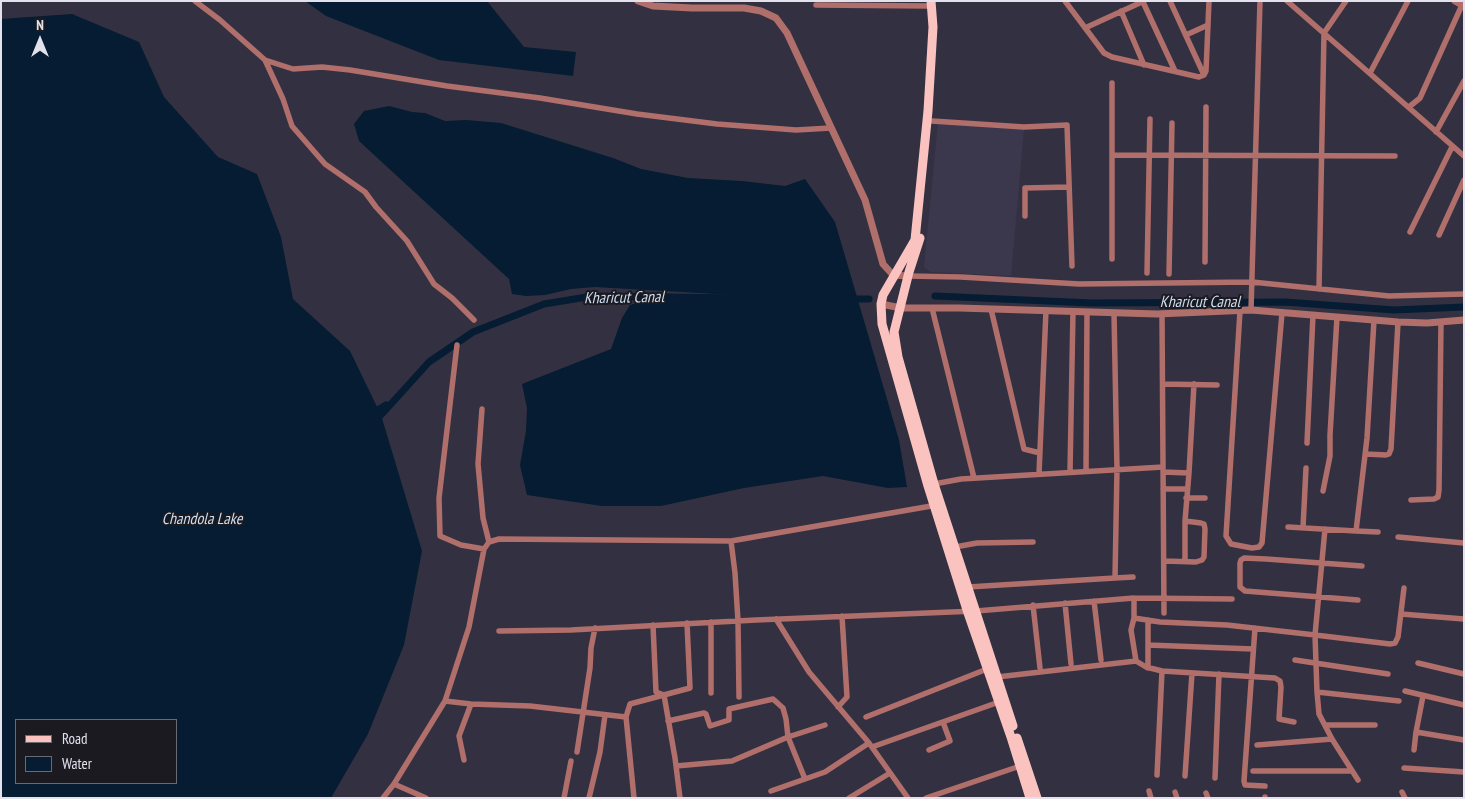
<!DOCTYPE html>
<html>
<head>
<meta charset="utf-8">
<style>
	body { margin:0 }
	#map { position:relative; width:1465px; height:799px; overflow:hidden; background:#333141; font-family:"PT Sans Narrow",sans-serif }
	canvas { display:block }
	.frame { position:absolute; inset:0; border:2px solid #e2e1ec; pointer-events:none }
	.legend { position:absolute; left:15px; top:719px; width:162px; height:65px; box-sizing:border-box; background:#1b1a21; border:1px solid #6b6a72; margin:0; padding:6px 9px; list-style:none; font-size:15px; color:#e2e1ec }
	.legend li { display:flex; align-items:center; gap:10px; height:25px }
	.legend b { width:25px; border:1px solid #6b6a72 }
	.north { position:absolute; left:15px; top:15px; width:50px; height:50px; -webkit-text-stroke:4px #1b1a21; paint-order:stroke; rotate:0deg; font-size:14px; font-weight:700; line-height:20px; text-align:center; color:#e2e1ec }
	.north::after { content:''; display:block; margin:auto; width:18px; height:22px; background:#e2e1ec; clip-path:polygon(50% 0,100% 100%,50% 72%,0 100%) }
</style>
</head>
<body>
<div id="map">
<canvas width="1465" height="799"></canvas>
<div class="frame"></div>
<ul class="legend">
<li><b style="height:6px;background:#fbc3bf"></b>Road</li>
<li><b style="height:14px;background:#051c32"></b>Water</li>
</ul>
<div class="north">N</div>
</div>
<script>
const c = document.querySelector('canvas').getContext('2d');
c.lineJoin = 'round';
function fill(path, color) { c.fillStyle = color; c.fill(path, 'evenodd'); }
const poly = rows => new Path2D(rows.map(r => 'M' + r).join(''));
function strokePath(path, color, width, dash) { c.strokeStyle = color; c.lineWidth = width; c.lineCap = dash ? 'butt' : 'round'; c.setLineDash(dash || []); c.stroke(path); }
function drawText(font, color, halo, rows, align = 'center') {
  c.font = font + ' "PT Sans Narrow",sans-serif'; c.lineWidth = 4; c.setLineDash([]); c.textBaseline = 'middle'; c.strokeStyle = halo; c.fillStyle = color; for (const [text, x, y, turn = 0] of rows) {
    c.save(); c.translate(x, y); c.rotate((+turn || 0) * Math.PI / 180); c.textAlign = isNaN(turn) ? turn : align; if (halo) c.strokeText(text, 0, 0); c.fillText(text, 0, 0); c.restore();
  }
}
fill(poly([
	[938,122,1024,129,1011,276,931,272,924,267]
]), '#3b384e');
fill(poly([
	[305,1,487,1,524,47,576,52,573,76,439,60,326,16],
	[72,14,139,42,164,97,218,157,257,174,281,237,293,299,350,351,381,415,422,551,404,645,368,734,331,798,1,798,1,19],
	[16,720,176,720,176,783,16,783],
	[389,106,412,112,425,113,445,121,466,120,501,123,613,158,641,169,688,178,742,181,785,186,805,179,835,222,899,440,907,487,888,488,823,476,744,488,661,506,602,506,527,495,520,465,526,431,527,408,522,384,611,349,622,318,630,305,647,300,732,301,733,295,595,287,571,289,545,295,526,296,512,294,509,279,359,141,354,124,364,111]
]), '#051c32');
strokePath(poly([
	[935,296,1092,303,1285,302,1394,310,1464,307],
	[849,299,869,299],
	[371,414,386,405,381,415,429,362,473,332,544,304,593,296,741,298]
]), '#051c32', 7);
strokePath(poly([
	[195,1,220,20,265,60],
	[1065,1,1104,53,1112,57,1199,77,1204,75,1206,71,1209,1],
	[1170,1,1204,75],
	[1287,1,1464,156],
	[1143,2,1175,71],
	[816,5,931,6],
	[1121,11,1144,65],
	[1085,28,1144,1],
	[1186,35,1208,25],
	[1370,73,1408,1],
	[1112,83,1112,259],
	[1409,107,1420,98,1462,5],
	[932,121,1024,127,1067,125,1072,266],
	[1436,132,1464,81],
	[1113,155,1395,156],
	[1025,216,1025,188,1069,187],
	[1410,232,1452,147],
	[1439,235,1464,180],
	[1205,262,1206,107],
	[1147,273,1150,119],
	[1169,274,1172,123],
	[908,276,961,277,1079,284,1252,282,1389,296,1464,294],
	[1319,289,1324,33,1346,1],
	[932,308,974,478],
	[991,309,1024,449,1040,453],
	[1251,310,1260,1],
	[1240,311,1226,536,1231,544,1252,548,1259,547,1262,543,1282,313],
	[1162,314,1164,613],
	[474,320,452,298,434,284,407,241,376,207,365,192,325,164,292,126,283,99,265,60,293,69,322,67,350,70,447,86,540,98,637,114,717,124,796,130,831,128],
	[1374,320,1367,438,1356,531,1378,532],
	[457,345,439,498,440,536,461,545,484,549],
	[1163,384,1217,385],
	[482,409,478,464,483,518,489,542],
	[1307,443,1313,315],
	[1366,454,1386,455,1389,454,1391,449,1398,322],
	[1086,471,1087,312],
	[1070,472,1073,311],
	[1163,472,1189,473,1185,521,1201,523,1204,524,1205,529,1204,557,1202,560,1196,562,1164,561],
	[1189,473,1194,384],
	[1039,474,1046,310],
	[934,484,961,479,1163,467],
	[1163,489,1187,489],
	[1323,491,1330,456,1330,435,1337,317],
	[1186,498,1205,498],
	[1411,500,1434,499,1438,497,1439,490,1441,322],
	[1288,527,1356,531],
	[1303,528,1306,468],
	[1398,537,1464,543],
	[731,541,735,573,738,621,739,697],
	[955,547,977,543,1033,542],
	[1185,561,1185,521],
	[1115,578,1133,577],
	[968,587,1115,578,1117,469,1114,313],
	[1134,598,1232,599],
	[1358,600,1245,591,1240,587,1240,563,1241,560,1244,558,1266,559,1362,566],
	[1094,601,1101,660],
	[1065,603,1071,664],
	[1033,605,1040,668],
	[1401,614,1464,619],
	[1134,618,1131,630,1136,661,1146,667,1162,671,1275,678,1280,681,1281,687,1279,719,1294,722],
	[776,619,809,672,869,743,908,798],
	[1148,620,1148,668],
	[711,622,711,693],
	[653,625,656,692,664,695,675,758,680,798],
	[1255,628,1244,781,1245,785,1265,786],
	[499,631,571,630,756,620,976,611,1134,598,1134,618,1160,622,1227,625,1315,635,1325,529],
	[1148,645,1253,649],
	[1295,660,1388,674],
	[1418,663,1464,674],
	[997,677,1136,661],
	[1405,691,1464,705],
	[1317,692,1399,701],
	[445,701,471,704,530,706,626,717],
	[838,707,847,697,842,616],
	[866,717,987,669],
	[668,721,704,713,706,714,710,726,729,720,729,709,773,699,783,708,786,719,788,737,805,779],
	[1325,725,1375,725],
	[1416,732,1464,740],
	[1257,745,1332,739],
	[872,747,999,702],
	[929,750,950,741,943,722],
	[1414,750,1416,732,1423,696],
	[577,752,590,668,591,648,595,628],
	[464,760,459,736,471,704],
	[676,766,732,761,788,737,825,725],
	[1404,768,1464,772],
	[1253,771,1352,771],
	[1157,775,1162,671],
	[1185,776,1192,673],
	[1215,778,1219,674],
	[1358,780,1332,739,1319,714,1317,692,1315,635,1390,644,1395,643,1398,637,1404,588],
	[394,784,426,798],
	[771,791,825,772,869,743],
	[1149,791,1151,798],
	[1175,792,1177,798],
	[1402,792,1405,798],
	[1206,793,1208,798],
	[1265,797,1265,798],
	[383,798,394,784,445,701,469,627,484,549,489,542,499,539,731,541,937,505],
	[564,798,571,761],
	[589,798,600,752,605,715],
	[634,798,626,717,630,704,690,688,687,623],
	[849,798,890,773],
	[926,798,1023,765]
]), '#b06f6b', 5.5);
strokePath(poly([
	[638,1,653,6,692,8,744,8,761,11,776,18,787,33,865,200,883,264,893,275,908,276],
	[1455,1,1464,6],
	[881,304,901,308,959,308,1157,314,1251,310,1398,322,1427,323,1464,320]
]), '#b06f6b', 7);
strokePath(poly([
	[931,1,933,27,928,111,915,240,883,295,881,304,882,324,928,486,967,610,1011,737,1030,798],
	[920,238,909,272,894,332,898,357,934,484,1013,726],
	[1017,738,1037,798]
]), '#fbc3bf', 9);
drawText('italic 16px', '#ccdef0', '#1b1a21', [
	["Kharicut Canal",624,298,-1],
	["Kharicut Canal",1200,302],
	["Chandola Lake",202,519]
]);
</script>
</body>
</html>
